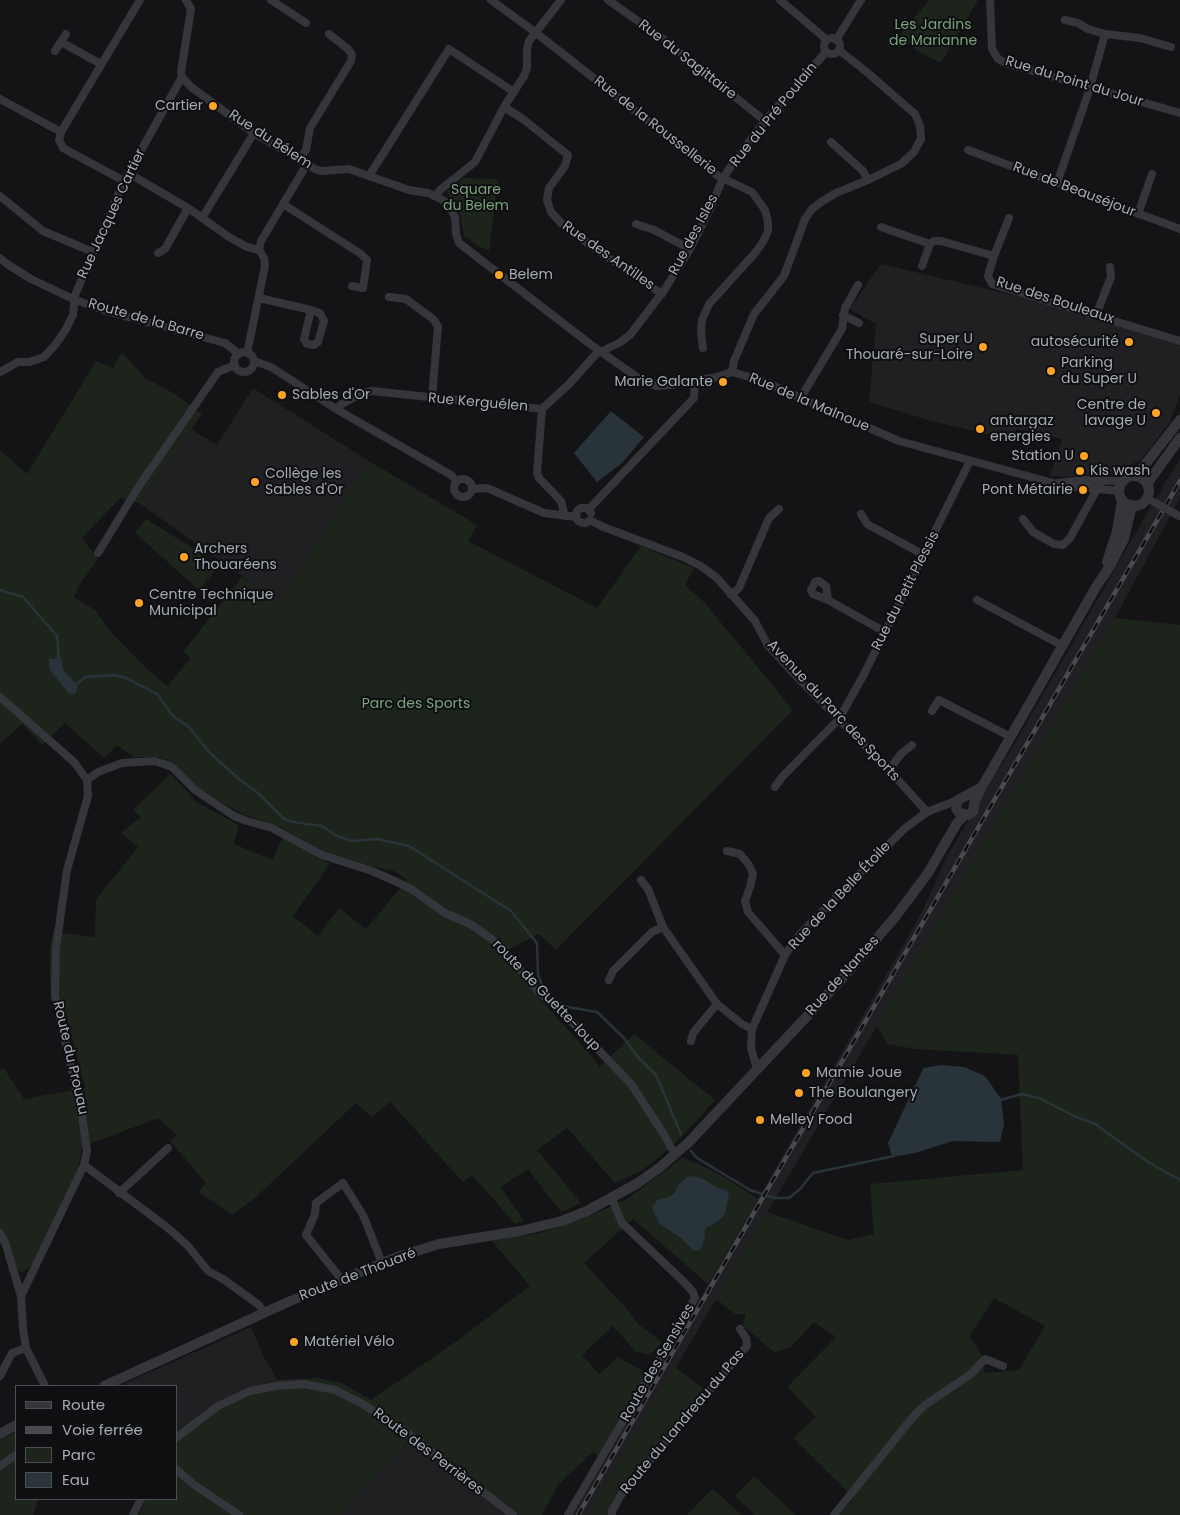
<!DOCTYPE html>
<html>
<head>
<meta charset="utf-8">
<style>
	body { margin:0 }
	#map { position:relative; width:1180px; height:1515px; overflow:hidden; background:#141416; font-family:Poppins,sans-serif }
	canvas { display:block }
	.legend { position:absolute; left:15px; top:1385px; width:162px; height:115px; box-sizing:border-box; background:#0f0f11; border:1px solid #4b4e53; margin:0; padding:6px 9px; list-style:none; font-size:15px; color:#a5acb7 }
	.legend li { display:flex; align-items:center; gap:10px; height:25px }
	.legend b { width:25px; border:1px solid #4b4e53 }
</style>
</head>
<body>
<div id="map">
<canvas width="1180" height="1515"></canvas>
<ul class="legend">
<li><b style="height:6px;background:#35363b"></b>Route</li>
<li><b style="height:6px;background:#484a50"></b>Voie ferrée</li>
<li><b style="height:14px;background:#1c241c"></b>Parc</li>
<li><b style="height:14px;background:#29343a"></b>Eau</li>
</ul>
</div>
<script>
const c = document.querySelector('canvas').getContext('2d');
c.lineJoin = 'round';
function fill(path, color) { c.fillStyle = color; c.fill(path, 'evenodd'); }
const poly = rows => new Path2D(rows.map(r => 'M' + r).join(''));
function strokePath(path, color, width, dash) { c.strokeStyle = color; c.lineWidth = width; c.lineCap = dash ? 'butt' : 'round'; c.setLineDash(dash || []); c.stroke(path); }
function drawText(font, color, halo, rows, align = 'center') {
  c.font = font + ' Poppins,sans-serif'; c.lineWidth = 4; c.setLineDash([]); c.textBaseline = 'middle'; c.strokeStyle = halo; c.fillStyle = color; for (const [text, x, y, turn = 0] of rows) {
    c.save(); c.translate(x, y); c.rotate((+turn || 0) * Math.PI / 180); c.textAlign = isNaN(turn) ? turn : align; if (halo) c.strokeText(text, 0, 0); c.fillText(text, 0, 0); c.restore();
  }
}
fill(poly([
	[881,264,1046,303,1180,344,1180,395,1170,422,1141,460,1113,473,1065,477,1050,476,1062,439,1016,429,1015,441,928,420,869,402,876,324,849,309],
	[253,388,369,461,280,603,139,503,191,429,217,445],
	[1180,459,1180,498,1115,618,877,1026,589,1515,573,1515,758,1199,921,914,947,856,1023,729,1151,506],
	[251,1327,264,1358,278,1380,236,1394,206,1410,176,1431,176,1386,119,1386],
	[416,1433,471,1475,521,1515,339,1515]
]), '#202023');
fill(poly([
	[929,0,978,0,941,63,919,52,899,36],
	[463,178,498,179,489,251,478,246,464,236,458,206,449,196,447,191],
	[122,352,145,378,175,394,202,414,139,503,120,498,82,538,98,559,78,587,74,597,95,610,109,630,147,669,167,686,191,658,183,652,242,577,280,602,369,461,477,525,468,541,597,608,641,546,694,568,685,585,705,603,793,710,556,950,539,934,511,948,504,956,528,986,590,1054,600,1067,634,1034,715,1100,675,1144,644,1169,615,1183,567,1128,537,1150,581,1203,561,1212,528,1169,501,1187,524,1221,515,1224,472,1175,463,1182,390,1102,372,1117,356,1103,255,1198,232,1215,199,1192,206,1183,170,1141,177,1135,158,1118,82,1147,78,1168,32,1266,22,1273,17,1269,5,1235,0,1227,0,1070,3,1067,24,1099,85,1088,66,1013,58,1020,54,1007,50,982,50,948,53,932,95,937,96,899,138,847,121,833,141,817,133,810,170,774,198,803,239,825,234,844,273,860,282,838,330,864,293,916,318,936,339,908,366,929,407,880,394,871,359,864,323,851,280,827,242,814,197,788,175,764,158,757,134,757,117,745,104,758,65,723,42,745,22,724,0,744,0,450,27,474,96,361,113,368],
	[49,669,62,670,78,686,69,694],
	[146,519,191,547,218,567,199,590,135,533],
	[1115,618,1180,625,1180,1515,839,1515,853,1500,844,1488,793,1438,816,1417,787,1387,836,1337,814,1322,791,1347,774,1352,743,1326,746,1314,735,1314,716,1299,767,1212,848,1240,874,1234,870,1184,1023,1170,1018,1055,915,1049,888,1044,877,1026],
	[994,1298,1045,1326,1019,1370,985,1373,980,1351,969,1337],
	[683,1157,719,1174,758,1199,708,1284,633,1219,584,1263,626,1308,638,1324,662,1342,650,1355,636,1352,613,1326,582,1355,599,1374,618,1357,654,1377,605,1459,593,1452,558,1485,542,1515,521,1515,416,1433,339,1515,139,1515,146,1499,176,1499,176,1431,206,1410,237,1394,278,1380,317,1378,342,1383,371,1400,457,1341,530,1286,492,1241,541,1233,580,1220,627,1199],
	[675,1367,705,1390,672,1427,620,1489,609,1510,609,1515,589,1515],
	[16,1432,16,1499,38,1499,33,1515,0,1515,0,1440],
	[754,1476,796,1515,755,1515,735,1496],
	[711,1490,714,1490,742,1515,687,1515]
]), '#1c241c');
fill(poly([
	[611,411,644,437,622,463,597,482,574,453],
	[61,658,63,670,78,686,75,694,69,694,49,669,49,659],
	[941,1065,964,1067,985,1076,1001,1099,1004,1124,1000,1142,953,1141,915,1153,892,1157,888,1143,922,1071,923,1068],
	[693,1176,703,1179,718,1188,726,1190,729,1194,725,1214,720,1220,706,1228,704,1232,705,1237,703,1243,701,1248,697,1251,693,1250,681,1238,659,1223,652,1208,657,1200,670,1197,675,1193,679,1184,687,1177]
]), '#29343a');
strokePath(poly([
	[0,590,23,597,57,636,59,661],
	[76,685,85,677,114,675,126,678,157,694,173,716,188,726,210,753,239,779,259,794,284,819,293,822,322,826,337,836,351,841,377,839,409,846,511,911,537,943,538,975,543,987,555,1000,568,1007,597,1012,624,1038,636,1055,656,1075,681,1134],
	[1000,1100,1022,1094,1039,1098,1074,1116,1095,1124,1148,1162,1180,1180],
	[691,1151,697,1158,750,1190,775,1198,789,1198,800,1189,813,1173,894,1156]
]), '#29343a', 2.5);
strokePath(poly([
	[186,0,191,9,181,72,182,77,191,87,254,133,315,169,321,171,349,169,409,190,428,193,443,200,449,205,455,217,456,234,459,243,590,344,641,380,656,386,671,385,717,377,732,372,760,380,899,441,1064,486,1119,491],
	[271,0,306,23],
	[491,0,535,32,718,176,752,192,765,210,768,222,768,231,763,242,755,253,709,304,702,320,701,332,703,348],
	[608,0,662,38,765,121],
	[780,0,827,40],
	[990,0,992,49,998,59,1008,64,1180,113],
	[1065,20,1078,23,1088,29,1105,34,1140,38,1171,47],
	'824 46a8 8 0 1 1 16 0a8 8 0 1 1-16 0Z',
	[836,40,861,0],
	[61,42,101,64],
	[55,51,66,34],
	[0,99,61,132],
	[504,107,523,119,568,155,565,166,549,188,547,200,551,212,561,223,594,248,662,294],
	[831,142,863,171,868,180],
	[968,150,1180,229],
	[299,159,306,150,310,128,351,61,352,55,348,49,329,34],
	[128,173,188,208,229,237,247,247,259,250],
	[369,176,449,49,514,92],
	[124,181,63,148,59,140,61,132,140,0],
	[1057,183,1089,91,1105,34],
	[0,196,43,231,93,252],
	[436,196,440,190,475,162,504,107,524,76,527,68,527,49,529,41,561,0],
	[283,204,361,254,367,260,363,288,352,286],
	[1138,214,1152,174],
	[202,218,254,133],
	[636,224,654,230,690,249],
	[881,227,930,244],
	[158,253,165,249,188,208],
	[994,256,1009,218],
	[0,258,7,264,31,279,73,299,106,311,225,343,239,354],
	[922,266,930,244,934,241,941,241,994,256,988,276,992,284,1180,341],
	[389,297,406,299,433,319,438,326,432,398],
	[259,298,311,310,320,313,324,321,318,342,314,345,307,344,304,339,311,310],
	[843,315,859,323],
	[1096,315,1111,277,1110,267],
	'234 362a10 10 0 1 1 20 0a10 10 0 1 1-20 0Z',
	[247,353,265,266,264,258,259,250,261,241,307,164],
	[254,361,271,367,336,409,451,475,457,481],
	[0,372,18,362,29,362,44,357,56,344,66,329,73,315,75,295,124,181,182,77],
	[732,372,734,361,754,314,784,276,805,219,812,209,821,202,836,193,868,180,901,164,914,152,921,139,920,126,915,114,869,74,839,50],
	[800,399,842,329,845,308,858,285],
	[336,409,340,405,362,393,372,391,542,409],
	[542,409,569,384,596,354,619,343,630,335,665,289,690,249,710,209,723,178,733,163,765,121,826,52],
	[542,409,537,473,539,478,561,501,565,516],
	'454 488a9 9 0 1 1 18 0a9 9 0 1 1-18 0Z',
	[1058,483,1084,480,1123,481],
	[472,489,487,488,544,513,576,517],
	[589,509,694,398,695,381],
	[861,514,867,524,924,555],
	[576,517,577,511,581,508,587,508,591,513],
	[576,517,578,521,582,523,586,523,590,520],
	[1023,519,1033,532,1054,544,1063,545,1070,538,1102,480],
	[590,520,601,526,683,557,701,566,717,578,755,621,767,644,795,675,889,770,927,812],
	[98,553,139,486,218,372,235,365],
	[731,595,739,588,769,518,779,509],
	[828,600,826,586,819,581,815,582,811,590,813,594,828,600,885,632],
	[977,600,1063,646],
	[0,697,74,762,87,780,88,796,67,870,56,948,55,996,82,1115,87,1151,84,1165,21,1296],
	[932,711,939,700,1011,737],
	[889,770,901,754,912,745],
	[87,780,98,772,122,763,155,761,172,767,195,790,234,816,247,821,272,828,322,855,372,871,397,882,411,889,445,913,472,925,501,946,537,990,573,1023,631,1084,665,1136,675,1155],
	[775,787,782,777,839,719,863,676,970,461],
	[727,851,740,854,749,865,753,874,750,887,745,901,748,912,785,955],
	[641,880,648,889,663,927,717,1004,742,1024,752,1029],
	[609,980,613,971,652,932,663,927],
	[691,1041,693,1033,717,1004],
	[757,1069,751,1048,752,1029,785,955,800,934,904,829,927,812,958,800],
	[84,1165,168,1228,188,1246,208,1271,223,1279,259,1305,264,1313],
	[119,1193,168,1148],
	[0,1233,6,1245,21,1296,23,1328,26,1348,45,1386],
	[342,1280,306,1235,315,1214,316,1203,343,1183,363,1215,382,1263],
	[0,1376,12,1353,26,1348],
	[176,1438,218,1406,250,1391,276,1386,304,1384,335,1390,361,1403,402,1429,513,1515],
	[0,1466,16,1455],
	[176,1469,193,1484,239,1515],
	[133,1515,141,1499],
	[568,1515,695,1298,693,1292,684,1282,622,1223,612,1199],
	[612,1515,612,1511,621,1495,747,1346,746,1338,740,1329],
	[834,1515,912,1418,925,1405,971,1374,985,1359,1003,1366]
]), '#35363b', 8);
strokePath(poly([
	[1136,476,1180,420],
	'1119 491a15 15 0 1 1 30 0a15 15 0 1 1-30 0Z',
	[1147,484,1180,438],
	[1107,562,1117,531,1122,500],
	[982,787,958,800,956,808,959,813,968,815,973,812,974,803,982,787,1096,587,1110,566,1124,539,1132,505],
	[104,1386,288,1302,397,1257,439,1244,520,1231,562,1221,587,1211,638,1183,659,1168,689,1142,840,981,896,916,928,873,957,823,965,815],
	[0,1434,16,1425]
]), '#35363b', 10);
const rail = poly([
	[578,1515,1180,481]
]);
strokePath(rail, '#484a50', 4.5);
strokePath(rail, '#0f0f11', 2.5, [8]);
strokePath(poly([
	[1154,502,1179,516]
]), '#35363b', 8);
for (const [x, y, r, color] of [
	[213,106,5,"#fba426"],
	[499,275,5,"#fba426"],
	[1129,342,5,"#fba426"],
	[983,347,5,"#fba426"],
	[1051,371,5,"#fba426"],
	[723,382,5,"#fba426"],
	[282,395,5,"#fba426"],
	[1156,413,5,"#fba426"],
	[980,429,5,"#fba426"],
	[1084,456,5,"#fba426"],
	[1080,471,5,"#fba426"],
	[255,482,5,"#fba426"],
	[1083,490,5,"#fba426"],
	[184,557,5,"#fba426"],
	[139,603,5,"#fba426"],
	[806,1073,5,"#fba426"],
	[799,1093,5,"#fba426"],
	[760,1120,5,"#fba426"],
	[294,1342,5,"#fba426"]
]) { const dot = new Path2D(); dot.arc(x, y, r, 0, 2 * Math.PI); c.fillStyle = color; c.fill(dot); strokePath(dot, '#0f0f11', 2); }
drawText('14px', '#7ba37b', '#0f0f11', [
	["Les Jardins",933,25],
	["de Marianne",933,41],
	["Square",476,190],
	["du Belem",476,206],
	["Parc des Sports",416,704]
]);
drawText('14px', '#a5acb7', '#0f0f11', [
	["Rue du Sagittaire",687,60,38],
	["Rue du Point du Jour",1074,82,17],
	["Rue du Pré Poulain",774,115,-51],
	["Rue de la Roussellerie",655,126,38],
	["Rue du Bélem",270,140,33],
	["Rue de Beauséjour",1074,190,21],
	["Rue Jacques Cartier",112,214,-65],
	["Rue des Isles",694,235,-62],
	["Rue des Antilles",608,256,35],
	["Rue des Bouleaux",1055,301,18],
	["Route de la Barre",146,320,16],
	["Rue Kerguélen",478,403,5],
	["Rue de la Malnoue",809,403,23],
	["Rue du Petit Plessis",906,591,-63],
	["Avenue du Parc des Sports",833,711,47],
	["Rue de la Belle Étoile",840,896,-47],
	["Rue de Nantes",843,976,-48],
	["route de Guette-loup",546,996,46],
	["Route du Prouau",70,1058,77],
	["Route de Thouaré",358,1275,-21],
	["Route des Sensives",658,1363,-60],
	["Route du Landreau du Pas",683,1422,-50],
	["Route des Perrières",428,1452,37]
]);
drawText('14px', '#a5acb7', '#0f0f11', [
	["Cartier",203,106,"right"],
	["Belem",509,275],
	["Super U",973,339,"right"],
	["Thouaré-sur-Loire",973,355,"right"],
	["autosécurité",1119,342,"right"],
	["Parking",1061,363],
	["du Super U",1061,379],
	["Marie Galante",713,382,"right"],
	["Sables d'Or",292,395],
	["Centre de",1146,405,"right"],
	["lavage U",1146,421,"right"],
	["antargaz",990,421],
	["energies",990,437],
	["Station U",1074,456,"right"],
	["Kis wash",1090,471],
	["Collège les",265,474],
	["Sables d'Or",265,490],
	["Pont Métairie",1073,490,"right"],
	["Archers",194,549],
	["Thouaréens",194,565],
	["Centre Technique",149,595],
	["Municipal",149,611],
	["Mamie Joue",816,1073],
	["The Boulangery",809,1093],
	["Melley Food",770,1120],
	["Matériel Vélo",304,1342]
], 'left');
</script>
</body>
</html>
